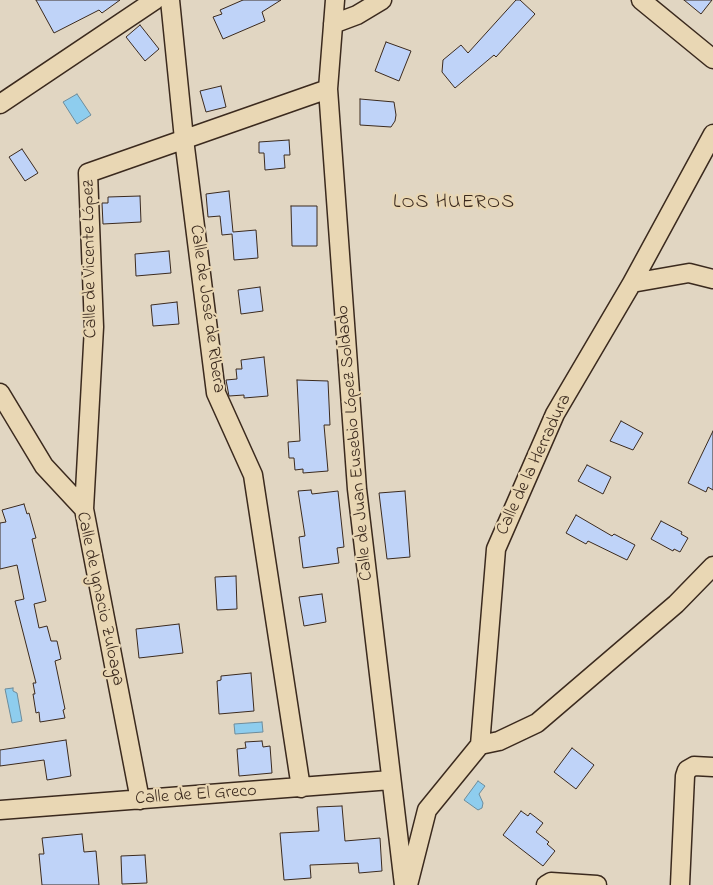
<!DOCTYPE html>
<html>
<head>
<meta charset="utf-8">
<style>
	body { margin:0 }
	canvas { display:block; background:#e1d6c2 }
</style>
</head>
<body>
<canvas width="713" height="885"></canvas>
<script>
const c = document.querySelector('canvas').getContext('2d');
c.lineJoin = 'round';
function fill(path, color) { c.fillStyle = color; c.fill(path, 'evenodd'); }
const poly = rows => new Path2D(rows.map(r => 'M' + r).join(''));
function strokePath(path, color, width, dash) { c.strokeStyle = color; c.lineWidth = width; c.lineCap = dash ? 'butt' : 'round'; c.setLineDash(dash || []); c.stroke(path); }
function drawText(font, color, halo, rows, align = 'center') {
  c.font = font + ' "Indie Flower",sans-serif'; c.lineWidth = 4.5; c.setLineDash([]); c.textBaseline = 'middle'; c.strokeStyle = halo; c.fillStyle = color; for (const [text, x, y, turn = 0] of rows) {
    c.save(); c.translate(x, y); c.rotate((+turn || 0) * Math.PI / 180); c.textAlign = isNaN(turn) ? turn : align; if (halo) c.strokeText(text, 0, 0); c.fillText(text, 0, 0); c.restore();
  }
}
const water = poly([
	[77,94,91,115,77,124,63,102,77,94],
	[13,688,13,691,17,693,22,721,12,723,5,689,13,688],
	[262,722,263,732,235,734,234,724,262,722],
	[478,781,485,786,479,794,483,803,482,808,478,810,464,800,478,781]
]);
fill(water, '#8ecdee');
strokePath(water, '#6d8c9b', 1);
const building = poly([
	[36,0,120,0,102,13,99,10,54,33,36,0],
	[243,0,281,0,262,12,265,21,223,39,213,17,222,14,220,10,243,0],
	[516,0,520,0,535,14,496,57,494,55,455,88,442,72,443,60,461,45,468,53,516,0],
	[684,0,712,0,701,14,684,0],
	[140,25,159,49,145,61,126,37,140,25],
	[386,42,411,51,399,81,375,71,386,42],
	[221,86,226,107,206,112,200,91,221,86],
	[360,99,394,102,396,115,395,121,391,127,360,125,360,99],
	[289,140,290,155,284,155,285,168,265,170,264,153,259,153,259,142,289,140],
	[22,149,38,173,25,181,9,157,22,149],
	[229,191,233,232,256,230,258,258,234,260,232,234,222,235,220,216,208,217,206,194,229,191],
	[140,196,141,222,103,224,102,203,108,203,108,197,140,196],
	[291,206,317,206,317,246,292,246,291,206],
	[169,251,171,273,136,276,135,254,169,251],
	[260,287,263,311,241,314,238,290,260,287],
	[177,302,179,324,153,326,151,305,177,302],
	[264,357,268,396,244,398,244,395,229,396,226,380,237,379,236,369,242,369,241,360,264,357],
	[297,380,328,381,330,425,324,425,328,471,303,473,303,469,295,470,294,458,289,458,288,442,300,441,297,380],
	[621,421,643,433,633,450,610,441,621,421],
	[713,431,713,490,708,487,706,492,688,483,713,431],
	[587,465,611,477,603,494,578,481,587,465],
	[311,490,312,494,338,491,344,547,337,548,339,563,303,568,299,537,305,536,298,491,311,490],
	[405,491,410,557,387,559,379,493,405,491],
	[24,504,27,514,29,513,36,538,32,539,46,601,34,604,39,628,47,626,51,641,57,641,61,659,55,661,65,709,63,710,65,718,40,722,39,712,36,713,33,694,35,694,33,683,36,683,15,601,24,599,17,565,0,569,0,523,6,522,2,510,24,504],
	[576,515,612,536,614,534,635,545,627,560,588,541,586,544,566,533,576,515],
	[661,521,682,532,681,534,688,538,680,552,674,549,673,551,651,539,661,521],
	[236,576,237,609,217,610,215,577,236,576],
	[322,594,326,622,304,626,299,597,322,594],
	[179,624,183,653,139,658,136,629,179,624],
	[251,673,254,711,219,714,217,681,221,680,221,676,251,673],
	[66,740,71,776,47,780,44,760,0,766,0,750,66,740],
	[262,741,263,747,270,746,272,773,239,776,237,749,246,748,245,742,262,741],
	[572,748,594,765,576,789,554,772,572,748],
	[342,806,345,841,380,838,382,871,359,873,358,863,310,865,311,878,284,880,280,833,319,831,317,807,342,806],
	[521,811,528,816,530,813,543,823,536,832,549,842,547,844,555,851,543,866,503,835,521,811],
	[82,834,84,852,96,851,99,885,42,885,39,854,44,854,42,838,82,834],
	[145,855,147,883,122,884,121,856,145,855]
]);
fill(building, '#bfd3f8');
strokePath(building, '#3b2a1e', 1);
const street = poly([
	[170,0,184,139,216,393,253,475,301,788],
	[335,0,328,89,357,489,404,885],
	[641,0,713,59],
	[333,24,357,15,382,0],
	[0,104,155,0],
	[632,283,713,134],
	[0,393,44,466,84,509,140,800],
	[84,509,94,327,88,173,328,89],
	[480,745,499,741,537,723,676,604,713,566],
	[0,810,391,780],
	[408,885,427,810,480,745,496,549,555,414,632,283,689,273,713,279],
	[546,885,551,882,597,885],
	[680,885,685,776,687,770,694,766,713,767]
]);
strokePath(street, '#3b2a1e', 21);
strokePath(street, '#e9d7b4', 18);
drawText('18px', '#3b2a1e', '#e9d7b4', [
	["Calle de Vicente López",91,259,-91],
	["Calle de José de Ribera",206,309,82],
	["Calle de Juan Eusebio López Soldado",356,443,-95],
	["Calle de la Herradura",535,465,-65],
	["Calle de Ignacio Zuloaga",99,599,78],
	["Calle de El Greco",196,796,-4]
]);
c.letterSpacing = '1px';
drawText('20px', '#3b2a1e', '#e9d7b4', [
	["LOS HUEROS",454,204]
]);
c.letterSpacing = '0px';
</script>
</body>
</html>
